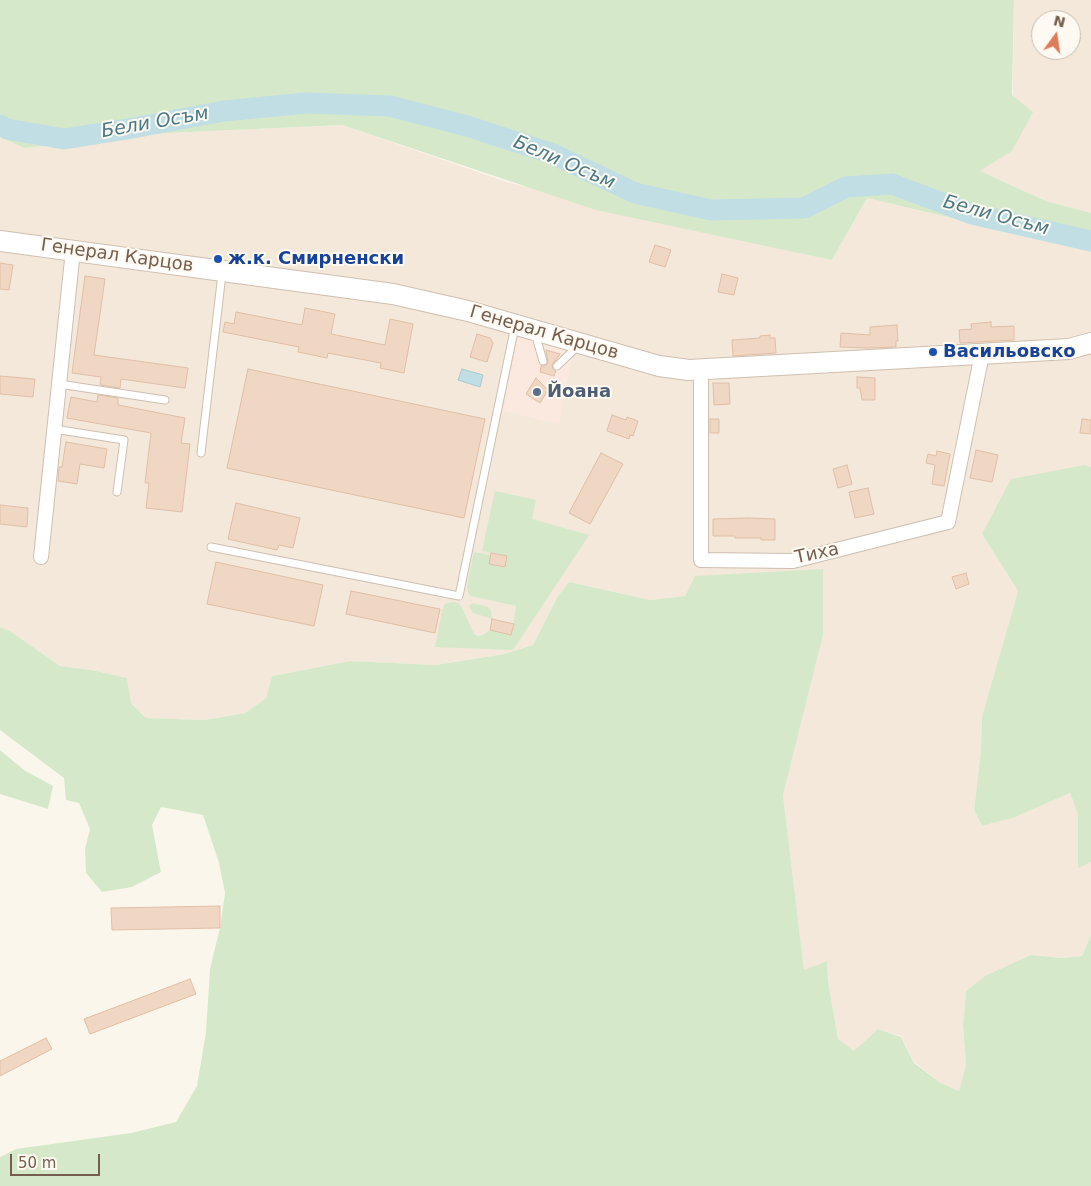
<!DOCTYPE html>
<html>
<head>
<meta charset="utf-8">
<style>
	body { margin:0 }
	#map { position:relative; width:1091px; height:1186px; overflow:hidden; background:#fbf6eb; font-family:"DejaVu Sans",sans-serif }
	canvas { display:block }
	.north { position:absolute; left:1031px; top:10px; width:50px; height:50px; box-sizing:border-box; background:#fefaf2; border:1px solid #c8bcb1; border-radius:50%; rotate:14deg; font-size:14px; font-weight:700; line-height:20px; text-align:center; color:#765e4f }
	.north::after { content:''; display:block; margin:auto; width:18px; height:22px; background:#dc7c59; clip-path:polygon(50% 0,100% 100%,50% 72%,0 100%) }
	.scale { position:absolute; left:10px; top:1154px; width:90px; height:22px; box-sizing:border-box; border:2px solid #765e4f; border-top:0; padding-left:6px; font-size:15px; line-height:18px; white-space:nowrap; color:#765e4f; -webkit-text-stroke:4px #fefaf2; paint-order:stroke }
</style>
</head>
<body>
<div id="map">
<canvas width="1091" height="1186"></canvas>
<div class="north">N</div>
<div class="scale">50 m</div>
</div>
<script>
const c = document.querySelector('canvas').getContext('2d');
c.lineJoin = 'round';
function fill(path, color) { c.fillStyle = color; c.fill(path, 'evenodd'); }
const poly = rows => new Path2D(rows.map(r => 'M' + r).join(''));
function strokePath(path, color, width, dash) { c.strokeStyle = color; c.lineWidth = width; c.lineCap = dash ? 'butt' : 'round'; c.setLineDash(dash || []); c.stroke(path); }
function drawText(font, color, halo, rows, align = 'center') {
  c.font = font + ' "DejaVu Sans",sans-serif'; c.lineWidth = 4; c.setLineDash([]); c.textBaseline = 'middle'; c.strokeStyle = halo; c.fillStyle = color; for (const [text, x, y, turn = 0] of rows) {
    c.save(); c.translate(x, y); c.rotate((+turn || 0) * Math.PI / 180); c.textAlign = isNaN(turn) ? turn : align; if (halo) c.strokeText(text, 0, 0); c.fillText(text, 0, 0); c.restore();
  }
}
fill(poly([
	[1014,0,1091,0,1091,213,1046,201,980,171,1012,151],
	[1041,20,1071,20,1071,50,1041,50],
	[342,125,507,182,832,260,867,198,1091,251,1091,467,1085,465,982,534,1018,591,982,716,981,749,974,810,982,826,1013,818,1070,793,1078,813,1078,867,1091,862,1091,935,1082,956,1062,958,1031,955,966,991,963,1025,966,1065,959,1091,941,1083,914,1062,901,1036,878,1029,854,1052,838,1039,828,981,827,961,804,970,783,795,823,635,823,569,685,596,650,600,569,582,558,596,533,645,504,654,436,665,350,661,272,676,266,698,245,713,205,720,146,718,131,703,127,678,92,670,60,666,10,631,0,627,0,137,24,148,169,133]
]), '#f3e8da');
fill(poly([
	[524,334,570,348,573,354,559,424,503,411,518,337]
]), '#fbe9e0');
fill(poly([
	[0,0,1014,0,1012,95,1033,112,1012,151,980,171,1046,201,1091,213,1091,251,867,198,832,260,596,210,342,125,169,133,24,148,0,137],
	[1085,465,1091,467,1091,862,1078,868,1078,814,1070,793,1013,818,982,826,974,810,981,749,982,716,1018,591,982,534,1011,479],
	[495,491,536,500,532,519,589,535,513,650,435,647,442,610,445,604,453,602,458,603,462,608,474,634,478,636,483,635,490,630,512,634,516,606,471,596,468,593,467,586,474,552,491,555,489,564,505,567,507,556,482,551],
	[823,569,823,635,783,795,804,970,827,961,828,981,838,1039,854,1051,878,1029,901,1037,914,1063,941,1083,959,1091,966,1065,963,1025,966,991,985,976,1031,955,1062,958,1082,956,1091,935,1091,1186,0,1186,0,1157,16,1149,131,1133,176,1122,197,1086,206,1032,210,969,220,928,225,893,219,863,203,815,161,807,152,825,161,872,132,887,102,892,86,873,85,849,90,829,79,803,66,800,64,778,0,730,0,627,10,631,60,666,92,670,127,678,131,703,146,718,205,720,245,713,266,698,272,676,350,661,436,665,504,654,533,645,558,596,569,582,650,600,685,596,695,576],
	[473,603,488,607,491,611,492,619,473,613,469,606],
	[0,750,24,770,53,786,48,809,0,794]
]), '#d5e9ca');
const water = poly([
	[462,369,483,375,480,387,458,380,462,369]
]);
fill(water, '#c0dee4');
strokePath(water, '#a7cdd6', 1);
strokePath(poly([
	[0,125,7,129,64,139,127,129,224,111,306,103,390,106,467,126,553,154,635,193,711,210,804,208,846,187,892,184,972,214,1091,241]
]), '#c0dee4', 21);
const building = poly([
	[655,245,671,250,665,267,649,262,655,245],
	[0,263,13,265,9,290,0,289,0,263],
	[722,274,738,278,734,295,718,292,722,274],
	[85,276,105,279,94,355,188,368,185,388,121,379,120,388,100,385,101,377,72,373,85,276],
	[305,308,335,314,331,334,385,345,390,319,413,324,404,373,380,368,381,363,328,353,327,358,298,352,299,347,223,332,225,322,234,324,236,312,302,325,305,308],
	[991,322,991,327,1014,326,1014,340,960,343,959,330,972,329,971,324,991,322],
	[897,325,898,341,896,341,896,347,868,348,840,347,841,333,870,335,870,327,897,325],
	[477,334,490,338,493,343,487,362,470,357,477,334],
	[770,335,770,338,775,338,776,353,733,356,732,340,760,338,760,336,770,335],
	[546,350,560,354,552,365,553,369,556,371,554,376,540,372,541,366,545,366,548,363,546,350],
	[248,369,485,419,464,518,227,468,248,369],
	[0,376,35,379,33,397,0,394,0,376],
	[857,377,875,378,875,400,862,400,860,388,857,388,857,377],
	[536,378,548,390,540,403,526,394,536,378],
	[713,383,729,383,730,404,714,405,713,383],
	[98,395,118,398,118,405,185,418,181,443,190,444,182,512,146,508,149,483,145,483,151,433,67,418,71,397,97,402,98,395],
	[612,415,626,420,627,417,638,421,633,436,630,435,629,439,607,431,612,415],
	[710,419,719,419,719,433,710,433,710,419],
	[1082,419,1091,420,1091,434,1080,433,1082,419],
	[66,442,107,449,104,468,80,464,77,484,58,481,59,467,62,467,66,442],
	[976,450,998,455,992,482,970,478,976,450],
	[937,451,950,454,944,486,932,484,935,465,926,463,928,454,936,456,937,451],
	[601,453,623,464,590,524,569,513,601,453],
	[847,465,852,484,838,488,833,469,847,465],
	[868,488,874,514,855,518,849,492,868,488],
	[236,503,300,518,293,548,279,545,277,550,228,539,236,503],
	[0,505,28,508,27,527,0,524,0,505],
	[749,518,775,519,775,540,761,540,761,538,735,538,735,536,713,536,713,519,749,518],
	[491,553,507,556,505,567,489,564,491,553],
	[216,562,323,585,314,626,207,604,216,562],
	[966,573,969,584,956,589,952,577,966,573],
	[351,591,440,609,435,633,346,614,351,591],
	[492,619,514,624,511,635,490,630,492,619],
	[220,906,220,928,112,930,111,908,220,906],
	[190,979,196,994,90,1034,84,1019,190,979],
	[46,1038,52,1049,0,1076,0,1061,46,1038]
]);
fill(building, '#efd7c4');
strokePath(building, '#e1bfa6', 1);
const service = poly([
	[535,333,543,361],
	[557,366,579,345],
	[59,384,165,400],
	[54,429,124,440,117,492],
	[201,453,222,274],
	[211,547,459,596,515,326]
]);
const minor = poly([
	[701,371,701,560,793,561,948,522,982,354],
	[41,557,73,250]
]);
const secondary = poly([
	[0,241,393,294,468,311,659,366,689,370,1069,349,1091,343]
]);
strokePath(service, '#cdbfb1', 9);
strokePath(minor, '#cdbfb1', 16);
strokePath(secondary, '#d0bfaf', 22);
strokePath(service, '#fff', 7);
strokePath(minor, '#fff', 14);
strokePath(secondary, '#fff', 20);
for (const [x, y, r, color] of [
	[218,259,5,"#1a4fb4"],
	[933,352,5,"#1a4fb4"],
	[537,392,5,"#5c6f8a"]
]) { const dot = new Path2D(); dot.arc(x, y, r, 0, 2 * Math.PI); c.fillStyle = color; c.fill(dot); strokePath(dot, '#fefaf2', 2); }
drawText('18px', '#765e4f', '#fefaf2', [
	["Генерал Карцов",117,256,8],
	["Генерал Карцов",544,333,16],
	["Тиха",817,554,-12]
]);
drawText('bold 18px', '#164399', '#fefaf2', [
	["ж.к. Смирненски",228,259],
	["Васильовско",943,352]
], 'left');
drawText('bold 18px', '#4e5e75', '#fefaf2', [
	["Йоана",547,392]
], 'left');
drawText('italic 19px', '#4a7a87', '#fefaf2', [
	["Бели Осъм",155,123,-10],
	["Бели Осъм",564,163,23],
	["Бели Осъм",996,216,15]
]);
</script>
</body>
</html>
